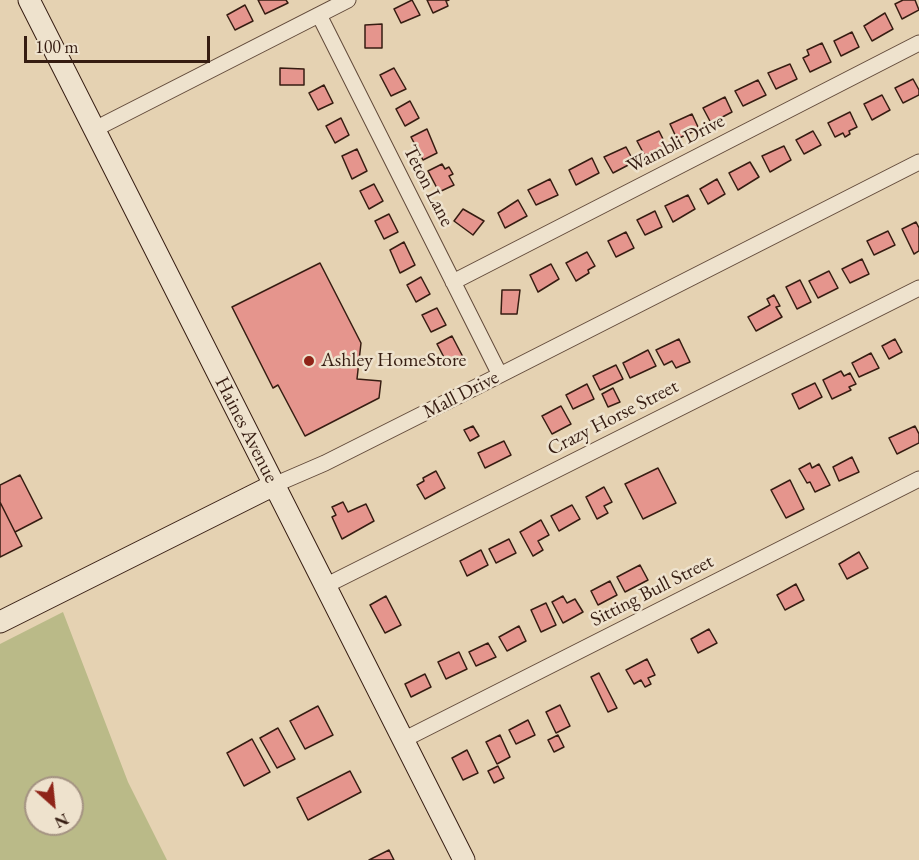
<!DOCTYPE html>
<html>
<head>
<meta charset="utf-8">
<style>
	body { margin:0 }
	#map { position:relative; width:919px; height:860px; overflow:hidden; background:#e5d2b2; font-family:"EB Garamond",serif }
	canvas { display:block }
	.north { position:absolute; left:24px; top:776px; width:60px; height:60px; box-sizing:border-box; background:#eee2cd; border:2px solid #a49382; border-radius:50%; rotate:153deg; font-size:16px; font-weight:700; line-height:24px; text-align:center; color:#361d12 }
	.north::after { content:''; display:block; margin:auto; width:21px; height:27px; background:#8f2418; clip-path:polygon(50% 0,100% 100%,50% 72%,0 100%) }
	.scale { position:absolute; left:24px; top:36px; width:186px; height:27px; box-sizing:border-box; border:3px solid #361d12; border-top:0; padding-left:8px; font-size:18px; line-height:21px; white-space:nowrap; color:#361d12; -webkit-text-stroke:4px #eee2cd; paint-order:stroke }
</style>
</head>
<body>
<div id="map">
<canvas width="919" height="860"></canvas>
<div class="north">N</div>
<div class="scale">100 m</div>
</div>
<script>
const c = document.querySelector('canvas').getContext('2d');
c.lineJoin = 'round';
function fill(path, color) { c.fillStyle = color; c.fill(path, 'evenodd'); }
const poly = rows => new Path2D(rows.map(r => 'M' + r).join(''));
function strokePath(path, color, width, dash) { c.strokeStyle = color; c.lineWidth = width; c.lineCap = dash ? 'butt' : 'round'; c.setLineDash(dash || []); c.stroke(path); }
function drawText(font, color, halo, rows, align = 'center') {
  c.font = font + ' "EB Garamond",serif'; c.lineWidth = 5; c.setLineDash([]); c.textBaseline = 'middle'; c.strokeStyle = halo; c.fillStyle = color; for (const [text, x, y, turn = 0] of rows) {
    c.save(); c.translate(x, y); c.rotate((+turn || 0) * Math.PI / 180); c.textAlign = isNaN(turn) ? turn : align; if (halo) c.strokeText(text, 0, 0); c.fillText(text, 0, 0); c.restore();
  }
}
fill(poly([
	[63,612,128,782,167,860,0,860,0,644],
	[36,788,72,788,72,824,36,824]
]), '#baba88');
const building = poly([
	[258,0,286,0,288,3,265,14,258,0],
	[412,0,420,15,401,23,394,9,412,0],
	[427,0,449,0,446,1,448,6,433,13,427,0],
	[903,0,915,0,919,10,902,19,895,4,903,0],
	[245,5,253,21,235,30,227,15,245,5],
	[885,13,893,29,872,41,864,26,885,13],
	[382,24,382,48,365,48,365,25,382,24],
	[852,32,859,47,841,56,834,41,852,32],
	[822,43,831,62,810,72,803,58,809,55,807,50,822,43],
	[790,64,797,79,776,89,768,73,790,64],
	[280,68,304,69,304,85,280,85,280,68],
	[394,68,406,89,391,96,380,75,394,68],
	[913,79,919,90,919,95,903,103,895,88,913,79],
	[758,80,766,95,743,106,735,91,758,80],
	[324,85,333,103,318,110,309,93,324,85],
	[882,95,890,110,872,120,864,104,882,95],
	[725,97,732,112,711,123,703,108,725,97],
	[410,101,419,118,405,126,396,109,410,101],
	[850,112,857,127,849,131,850,134,845,137,843,133,835,137,828,123,850,112],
	[692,114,699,129,677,139,670,124,692,114],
	[341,118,349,135,335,143,326,126,341,118],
	[427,129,437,153,423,160,411,137,427,129],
	[659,131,666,145,645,156,637,141,659,131],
	[813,131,821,145,804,154,796,140,813,131],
	[784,146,791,160,770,172,762,156,784,146],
	[626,147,634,162,613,173,604,157,626,147],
	[357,149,367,171,352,179,342,156,357,149],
	[592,158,599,173,576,185,569,170,592,158],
	[750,162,759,177,738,190,729,173,750,162],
	[442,164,445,169,449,167,453,174,449,176,454,185,439,192,428,171,442,164],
	[550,179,558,195,536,205,528,190,550,179],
	[717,179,725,194,708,204,700,189,717,179],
	[374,184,383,201,369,209,360,191,374,184],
	[688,195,695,209,673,222,665,206,688,195],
	[518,200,527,216,505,228,498,213,518,200],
	[463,209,484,221,473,235,454,221,463,209],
	[655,211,662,227,645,235,637,220,655,211],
	[389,214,398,232,384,239,375,221,389,214],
	[916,222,919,228,919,251,914,254,902,229,916,222],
	[888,231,895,245,874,255,867,241,888,231],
	[626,232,634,248,616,257,608,241,626,232],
	[404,242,415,265,400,273,390,250,404,242],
	[587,252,595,266,588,270,589,273,576,281,566,263,587,252],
	[862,259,869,274,850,283,842,269,862,259],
	[320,263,361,343,357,379,381,381,379,398,305,436,278,385,273,388,232,307,320,263],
	[551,264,559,279,538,292,530,275,551,264],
	[829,271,838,288,818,298,809,281,829,271],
	[421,277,430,294,416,302,407,285,421,277],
	[800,280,811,302,797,309,786,287,800,280],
	[502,290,520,290,517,314,501,314,502,290],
	[774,295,780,306,776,307,782,317,756,331,748,317,770,305,767,299,774,295],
	[437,308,446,325,431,332,422,315,437,308],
	[452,336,463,357,448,365,437,344,452,336],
	[679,339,690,362,676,368,672,361,664,365,656,350,679,339],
	[895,339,902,352,889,359,882,346,895,339],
	[648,350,656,366,630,378,623,363,648,350],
	[871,353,879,368,859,377,852,363,871,353],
	[616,365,623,379,600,390,593,376,616,365],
	[841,371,844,376,850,373,856,384,849,387,851,390,832,399,823,380,841,371],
	[815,383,822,397,799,409,792,394,815,383],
	[587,384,594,399,573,409,566,395,587,384],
	[613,388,620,402,608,407,602,394,613,388],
	[561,406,571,424,552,434,542,416,561,406],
	[473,426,479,436,470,441,464,430,473,426],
	[915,426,919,434,919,443,897,454,889,438,915,426],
	[504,441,511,455,485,468,478,453,504,441],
	[852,457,859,472,839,481,833,467,852,457],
	[810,463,812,468,819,464,830,485,815,492,810,482,807,483,799,469,810,463],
	[658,468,676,503,643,519,625,484,658,468],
	[436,471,445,488,425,499,417,485,424,481,423,478,436,471],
	[20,475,42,518,15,532,0,502,0,485,20,475],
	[790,480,804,509,786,518,771,490,790,480],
	[604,487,612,502,604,506,608,513,597,519,586,497,604,487],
	[0,502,22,546,0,557,0,502],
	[343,502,348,512,366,504,374,521,342,539,332,517,336,515,332,507,343,502],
	[572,505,580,519,559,531,551,516,572,505],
	[541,520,549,535,538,541,543,550,533,556,520,532,541,520],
	[509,539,516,553,496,563,489,549,509,539],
	[481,550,488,565,467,576,460,561,481,550],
	[859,552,868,568,847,579,839,564,859,552],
	[640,565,648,580,625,592,617,577,640,565],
	[610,581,617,595,598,605,591,591,610,581],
	[796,584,804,600,785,610,777,595,796,584],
	[386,596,401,625,385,633,370,605,386,596],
	[563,596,567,603,575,599,583,612,563,623,552,602,563,596],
	[546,603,556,625,541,632,531,610,546,603],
	[519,626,526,641,507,651,499,637,519,626],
	[709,629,717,643,698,653,691,639,709,629],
	[488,643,496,657,476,666,469,652,488,643],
	[459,652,467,669,446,679,438,662,459,652],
	[647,659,655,675,648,678,651,684,645,687,641,680,634,684,626,670,647,659],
	[599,673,617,708,608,712,591,677,599,673],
	[425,674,431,687,411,697,405,684,425,674],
	[560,705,570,726,556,733,546,712,560,705],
	[318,706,333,735,305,749,290,721,318,706],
	[528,720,535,735,516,744,509,730,528,720],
	[278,728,295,759,277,768,260,738,278,728],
	[500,735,510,757,497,764,486,742,500,735],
	[558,735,564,747,554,752,548,740,558,735],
	[252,739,270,772,244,786,227,753,252,739],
	[467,750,478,773,463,780,452,758,467,750],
	[498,766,504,778,494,783,488,771,498,766],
	[350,771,361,792,308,820,297,798,350,771],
	[389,850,394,860,369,860,389,850]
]);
fill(building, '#e5958d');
strokePath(building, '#361d12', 1.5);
const minor = poly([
	[319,15,500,375],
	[95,129,348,0],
	[453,282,919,43],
	[274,485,325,463,500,375,919,162],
	[325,586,919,288],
	[403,740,919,479]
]);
const secondary = poly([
	[29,0,464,860],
	[0,622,274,485]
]);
strokePath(minor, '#624a3a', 17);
strokePath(secondary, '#361d12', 23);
strokePath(minor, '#eee2cd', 15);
strokePath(secondary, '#eee2cd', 21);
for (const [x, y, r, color] of [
	[309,361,6,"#8f2418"]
]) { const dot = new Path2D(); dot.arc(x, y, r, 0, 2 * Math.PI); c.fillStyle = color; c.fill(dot); strokePath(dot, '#eee2cd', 2); }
drawText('20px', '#361d12', '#eee2cd', [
	["Wambli Drive",676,144,-27],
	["Teton Lane",428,186,63],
	["Mall Drive",461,395,-27],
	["Crazy Horse Street",613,418,-27],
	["Haines Avenue",246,430,63],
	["Sitting Bull Street",652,591,-27]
]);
drawText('20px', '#361d12', '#eee2cd', [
	["Ashley HomeStore",321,361]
], 'left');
</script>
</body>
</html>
